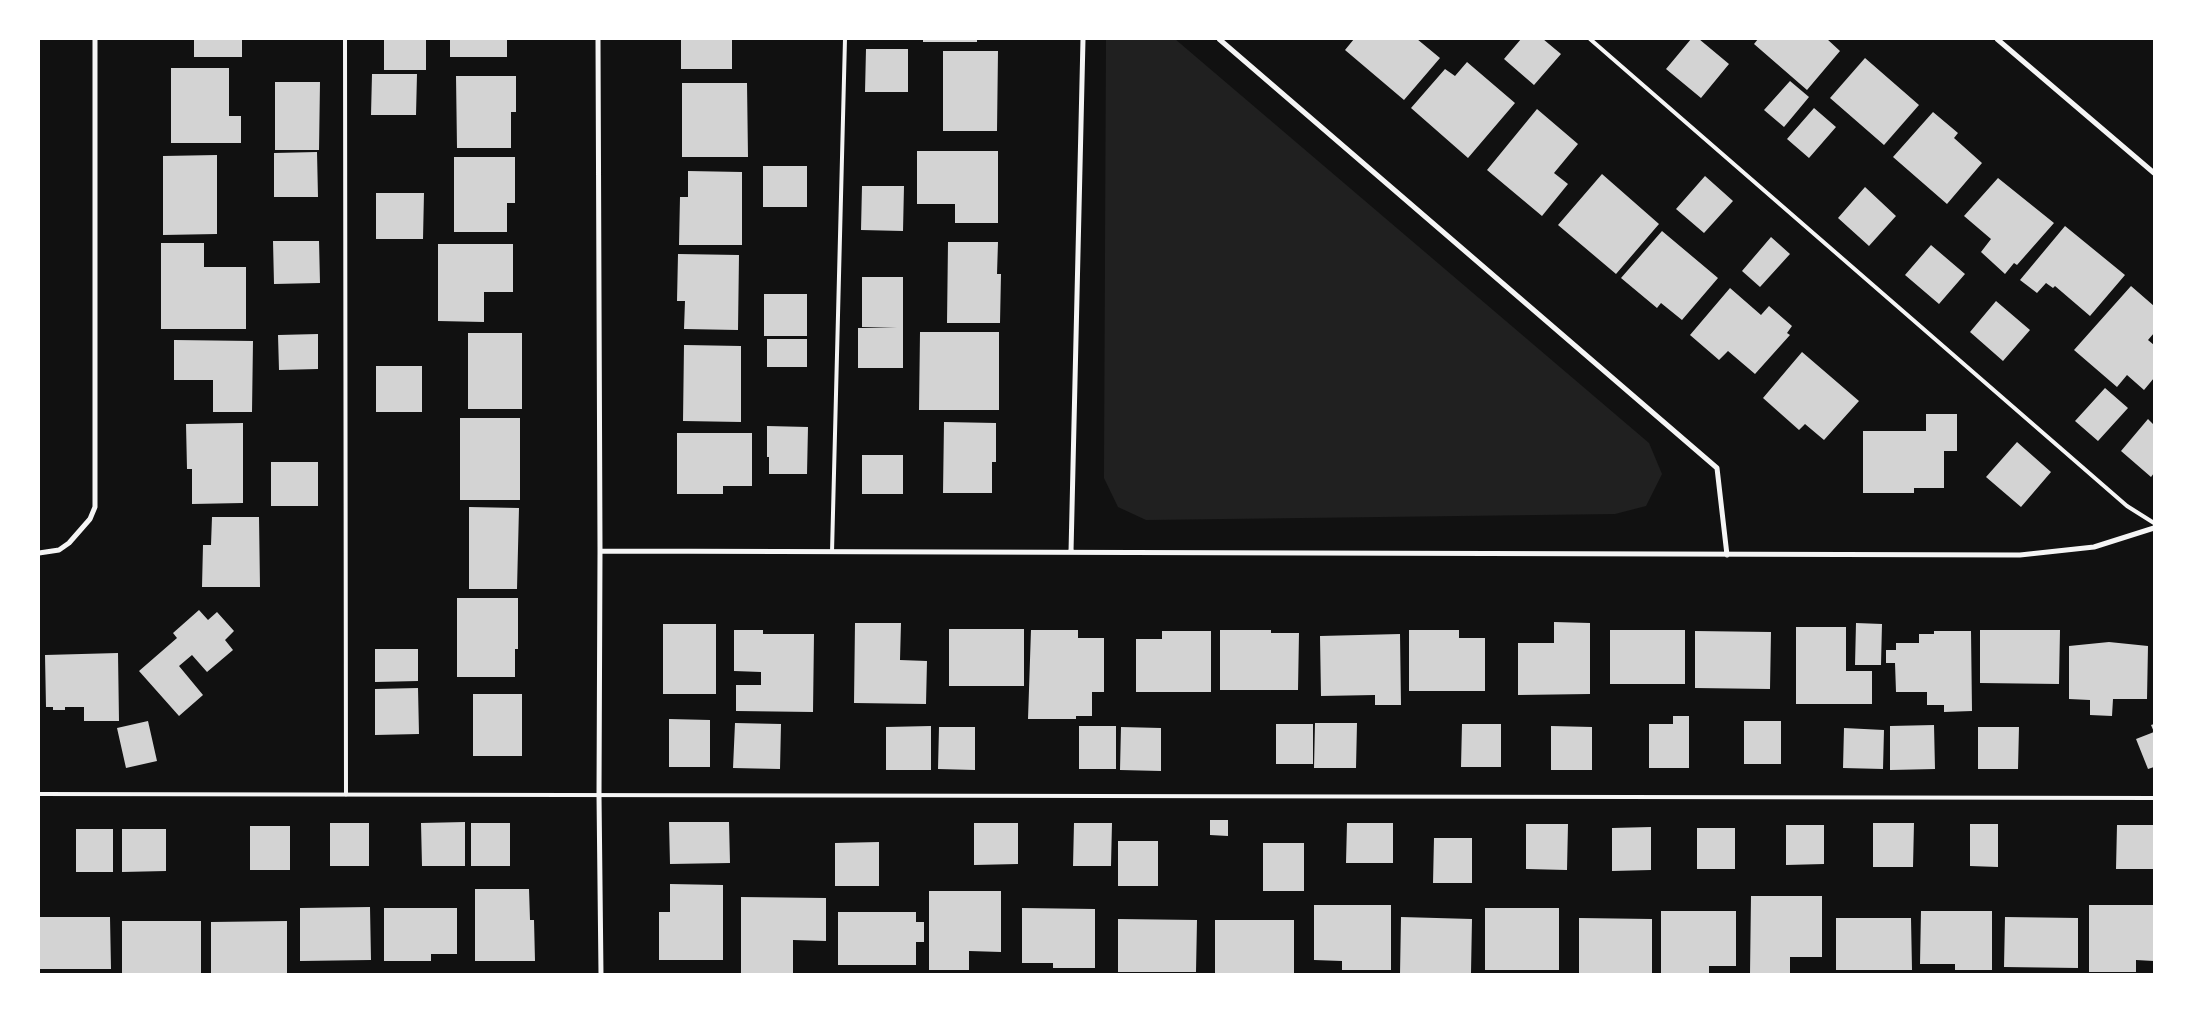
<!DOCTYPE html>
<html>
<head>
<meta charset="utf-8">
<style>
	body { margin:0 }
	#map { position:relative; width:2193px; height:1013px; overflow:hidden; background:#111; font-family:"Source Sans 3",sans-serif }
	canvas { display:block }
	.frame { position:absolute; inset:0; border:40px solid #fff; pointer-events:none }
</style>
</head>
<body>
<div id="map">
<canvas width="2193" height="1013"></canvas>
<div class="frame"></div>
</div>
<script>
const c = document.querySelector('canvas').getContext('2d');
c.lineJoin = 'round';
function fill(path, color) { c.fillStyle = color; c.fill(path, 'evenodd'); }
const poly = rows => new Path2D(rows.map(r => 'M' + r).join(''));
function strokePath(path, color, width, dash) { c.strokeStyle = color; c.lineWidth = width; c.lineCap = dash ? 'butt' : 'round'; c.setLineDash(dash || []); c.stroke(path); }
fill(poly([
	[1106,39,1175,39,1649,443,1662,474,1646,506,1615,514,1146,520,1118,507,1104,478]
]), '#202020');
fill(poly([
	[194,39,242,39,242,57,194,57],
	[384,39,426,39,426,70,384,70],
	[450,39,507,39,507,57,450,57],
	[681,39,732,39,732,69,681,69],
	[923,39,977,39,977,42,923,42],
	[1354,39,1417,39,1440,58,1404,100,1345,50],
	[1521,39,1543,39,1561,54,1534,85,1504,59],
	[1691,39,1699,39,1729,64,1701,98,1666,69],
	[1758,39,1827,39,1840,51,1807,90,1754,44],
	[866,49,908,49,908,92,865,92],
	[943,51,998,51,997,131,943,131],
	[1865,58,1919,105,1884,145,1830,98],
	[1467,62,1515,103,1468,158,1411,108,1445,69,1455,76],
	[171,68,229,68,229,116,241,116,241,143,171,143],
	[372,74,417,74,416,115,371,115],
	[456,76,516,76,516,112,511,112,511,148,457,148],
	[1790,81,1809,97,1784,127,1764,110],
	[275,82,320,82,319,150,275,150],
	[682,83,747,83,748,157,682,157],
	[1814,108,1836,127,1809,158,1787,139],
	[1537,109,1578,144,1554,173,1568,184,1542,216,1487,170],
	[1933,112,1958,133,1954,138,1982,163,1947,204,1893,157],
	[917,151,998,151,998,223,955,223,955,204,917,204],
	[317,152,318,197,274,197,274,153],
	[217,155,217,234,163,235,163,156],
	[454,157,515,157,515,203,507,203,507,232,454,232],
	[763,166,807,166,807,207,763,207],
	[688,171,742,172,742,245,679,245,680,197,688,197],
	[1602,174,1659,224,1616,274,1558,225],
	[1705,176,1733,201,1704,233,1676,209],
	[1998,178,2054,223,2017,265,2014,263,2005,274,1981,252,1991,239,1964,216],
	[862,186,904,186,903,231,861,230],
	[1865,187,1896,216,1869,246,1838,218],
	[376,193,424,193,423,239,376,239],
	[2065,226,2125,275,2090,316,2055,286,2053,288,2046,283,2037,293,2020,280],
	[1662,231,1718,278,1682,320,1661,303,1657,308,1621,278],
	[1771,237,1790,254,1760,287,1742,271],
	[273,241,319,241,320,283,274,284],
	[948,242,998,242,997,274,1001,274,1000,323,947,323],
	[161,243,204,243,204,267,246,267,246,329,161,329],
	[438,244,513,244,513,292,484,292,484,322,438,321],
	[1931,245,1965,274,1939,304,1905,275],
	[678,254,739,255,738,330,684,329,685,301,677,301],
	[862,277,903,277,903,368,858,368,858,328,897,328,862,327],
	[2131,286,2154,306,2154,333,2148,340,2154,345,2154,378,2144,390,2127,375,2117,387,2074,350],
	[1730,288,1761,315,1769,306,1792,326,1787,333,1790,335,1755,374,1728,351,1719,360,1690,335],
	[764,294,807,294,807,336,764,336],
	[1996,301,2030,330,2003,361,1970,332],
	[920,332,999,332,999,410,919,410],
	[468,333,522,333,522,409,468,409],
	[318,334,318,369,279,370,278,335],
	[767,339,807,339,807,367,767,367],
	[174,340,253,341,252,412,213,412,213,380,174,380],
	[684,345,741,346,741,422,683,421],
	[1802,352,1859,401,1824,440,1805,424,1799,430,1763,398],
	[376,366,422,366,422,412,376,412],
	[2105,388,2128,408,2098,441,2075,421],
	[1926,414,1957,414,1957,451,1944,451,1944,488,1914,488,1914,493,1863,493,1863,431,1926,431],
	[460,418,520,418,520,500,460,500],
	[2148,419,2154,425,2154,473,2151,477,2121,451],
	[944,422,996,423,996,462,992,462,992,493,943,493],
	[243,423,243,503,192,504,192,469,187,469,186,424],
	[767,426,808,427,807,474,769,474,769,457,767,457],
	[677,433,752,433,752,486,723,486,723,494,677,494],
	[2017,442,2051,472,2021,507,1986,477],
	[862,455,903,455,903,494,862,494],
	[271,462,318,462,318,506,271,506],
	[469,507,519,508,517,589,469,589],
	[212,517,259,517,260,587,202,587,203,545,211,545],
	[457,598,518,598,518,649,515,649,515,677,457,677],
	[199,610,208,620,217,612,234,631,225,640,233,650,207,672,192,655,179,666,203,695,179,716,139,671,177,638,173,633],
	[1554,622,1590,623,1590,694,1518,695,1518,643,1554,643],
	[855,623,901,623,900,660,927,661,926,704,854,703],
	[1856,623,1882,624,1881,665,1855,665],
	[663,624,716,624,716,694,663,694],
	[1796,627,1846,627,1846,671,1872,671,1872,704,1796,704],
	[949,629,1024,629,1024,686,949,686],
	[734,630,763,630,763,634,814,634,813,712,736,711,736,685,761,685,761,672,734,671],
	[1031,630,1078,630,1078,638,1104,638,1104,692,1092,692,1092,716,1076,716,1076,719,1028,719],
	[1220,630,1271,630,1271,633,1299,633,1298,690,1220,690],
	[1409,630,1459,630,1459,638,1485,638,1485,691,1409,691],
	[1610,630,1685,630,1685,684,1610,684],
	[1980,630,2060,630,2059,684,1980,683],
	[1162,631,1211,631,1211,692,1136,692,1136,639,1162,639],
	[1695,631,1771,632,1770,689,1695,688],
	[1934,631,1971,631,1972,711,1944,712,1944,705,1927,705,1927,692,1896,692,1895,663,1886,663,1886,650,1896,650,1896,643,1919,643,1919,634,1934,634],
	[1400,634,1401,705,1375,705,1375,695,1321,696,1320,636],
	[2109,642,2148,646,2147,699,2113,699,2112,716,2090,715,2090,700,2069,699,2069,646],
	[375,649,418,649,418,681,375,682],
	[118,653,119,721,84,721,84,707,65,707,65,710,53,710,53,707,46,707,45,655],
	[418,688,419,734,375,735,375,689],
	[473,694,522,694,522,756,473,756],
	[1673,716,1689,716,1689,768,1649,768,1649,724,1673,724],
	[669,719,710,720,710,767,669,767],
	[148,721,157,761,126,768,117,728],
	[1744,721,1781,721,1781,764,1744,764],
	[735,723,781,724,780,769,733,768],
	[1315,723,1357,723,1356,768,1314,768],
	[1276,724,1313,724,1313,764,1276,764],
	[1462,724,1501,724,1501,767,1461,767],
	[2154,724,2154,767,2148,769,2136,739,2154,732,2151,725],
	[1934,725,1935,769,1890,770,1890,726],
	[931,726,931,770,886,770,886,727],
	[1079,726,1116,726,1116,769,1079,769],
	[1551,726,1592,727,1592,770,1551,770],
	[939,727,975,727,975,770,938,769],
	[1121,727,1161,728,1161,771,1120,770],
	[1978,727,2019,727,2018,769,1978,769],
	[1844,728,1884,730,1883,769,1843,768],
	[1210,820,1228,820,1228,836,1210,835],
	[465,822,465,866,422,866,421,823],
	[669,822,729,822,730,863,670,864],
	[330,823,369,823,369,866,330,866],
	[471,823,510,823,510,866,471,866],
	[974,823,1018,823,1018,864,974,865],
	[1074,823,1112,823,1111,866,1073,866],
	[1347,823,1393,823,1393,863,1346,863],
	[1873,823,1914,823,1913,867,1873,867],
	[1526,824,1568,824,1567,870,1526,869],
	[1970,824,1998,824,1998,867,1970,866],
	[1786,825,1824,825,1824,864,1786,865],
	[2117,825,2154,825,2154,869,2116,869],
	[250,826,290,826,290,870,250,870],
	[1651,827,1651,870,1612,871,1612,828],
	[1697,828,1735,828,1735,869,1697,869],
	[76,829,113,829,113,872,76,872],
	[122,829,166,829,166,871,122,872],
	[1434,838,1472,838,1472,883,1433,883],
	[1118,841,1158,841,1158,886,1118,886],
	[879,842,879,886,835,886,835,843],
	[1263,843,1304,843,1304,891,1263,891],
	[670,884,723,885,723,960,659,960,659,912,670,912],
	[475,889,529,889,530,920,534,920,535,961,475,961],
	[929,891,1001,891,1001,952,969,951,969,970,929,970],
	[1751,896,1822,896,1822,957,1790,957,1790,974,1750,974],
	[741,897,826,898,826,941,793,940,793,974,741,974],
	[1314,905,1391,905,1391,970,1342,970,1342,961,1314,960],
	[2089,905,2154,905,2154,961,2136,960,2136,972,2089,972],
	[370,907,371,960,300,961,300,908],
	[384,908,457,908,457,954,431,954,431,961,384,961],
	[1022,908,1095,909,1095,968,1053,968,1053,963,1022,963],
	[1485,908,1559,908,1559,970,1485,970],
	[1661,911,1736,911,1736,966,1709,966,1709,974,1661,974],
	[1921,911,1992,911,1992,970,1955,970,1955,964,1920,964],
	[838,912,916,912,916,922,924,922,924,942,916,942,916,965,838,965],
	[39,917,110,917,111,969,39,969],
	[1401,917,1472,919,1471,973,1400,974],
	[2005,917,2078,918,2078,968,2004,967],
	[1579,918,1652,919,1652,974,1579,973],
	[1836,918,1911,918,1912,970,1836,970],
	[1118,919,1197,920,1196,972,1118,972],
	[1215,920,1294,920,1294,973,1215,973],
	[122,921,201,921,201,974,122,974],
	[287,921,287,974,211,973,211,922]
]), '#d3d3d3');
strokePath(poly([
	[345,39,346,795],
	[1590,39,2127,506,2154,523],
	[832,552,845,39],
	[39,794,2154,798]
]), '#f5f5f5', 4);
strokePath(poly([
	[598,39,600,551,599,795,601,974],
	[1219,39,1717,468,1727,555],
	[1997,39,2154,173],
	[600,551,2020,555,2094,547,2154,528],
	[1071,552,1083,39],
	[39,553,59,550,69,543,90,519,95,507,95,39]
]), '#f5f5f5', 5);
</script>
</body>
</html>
